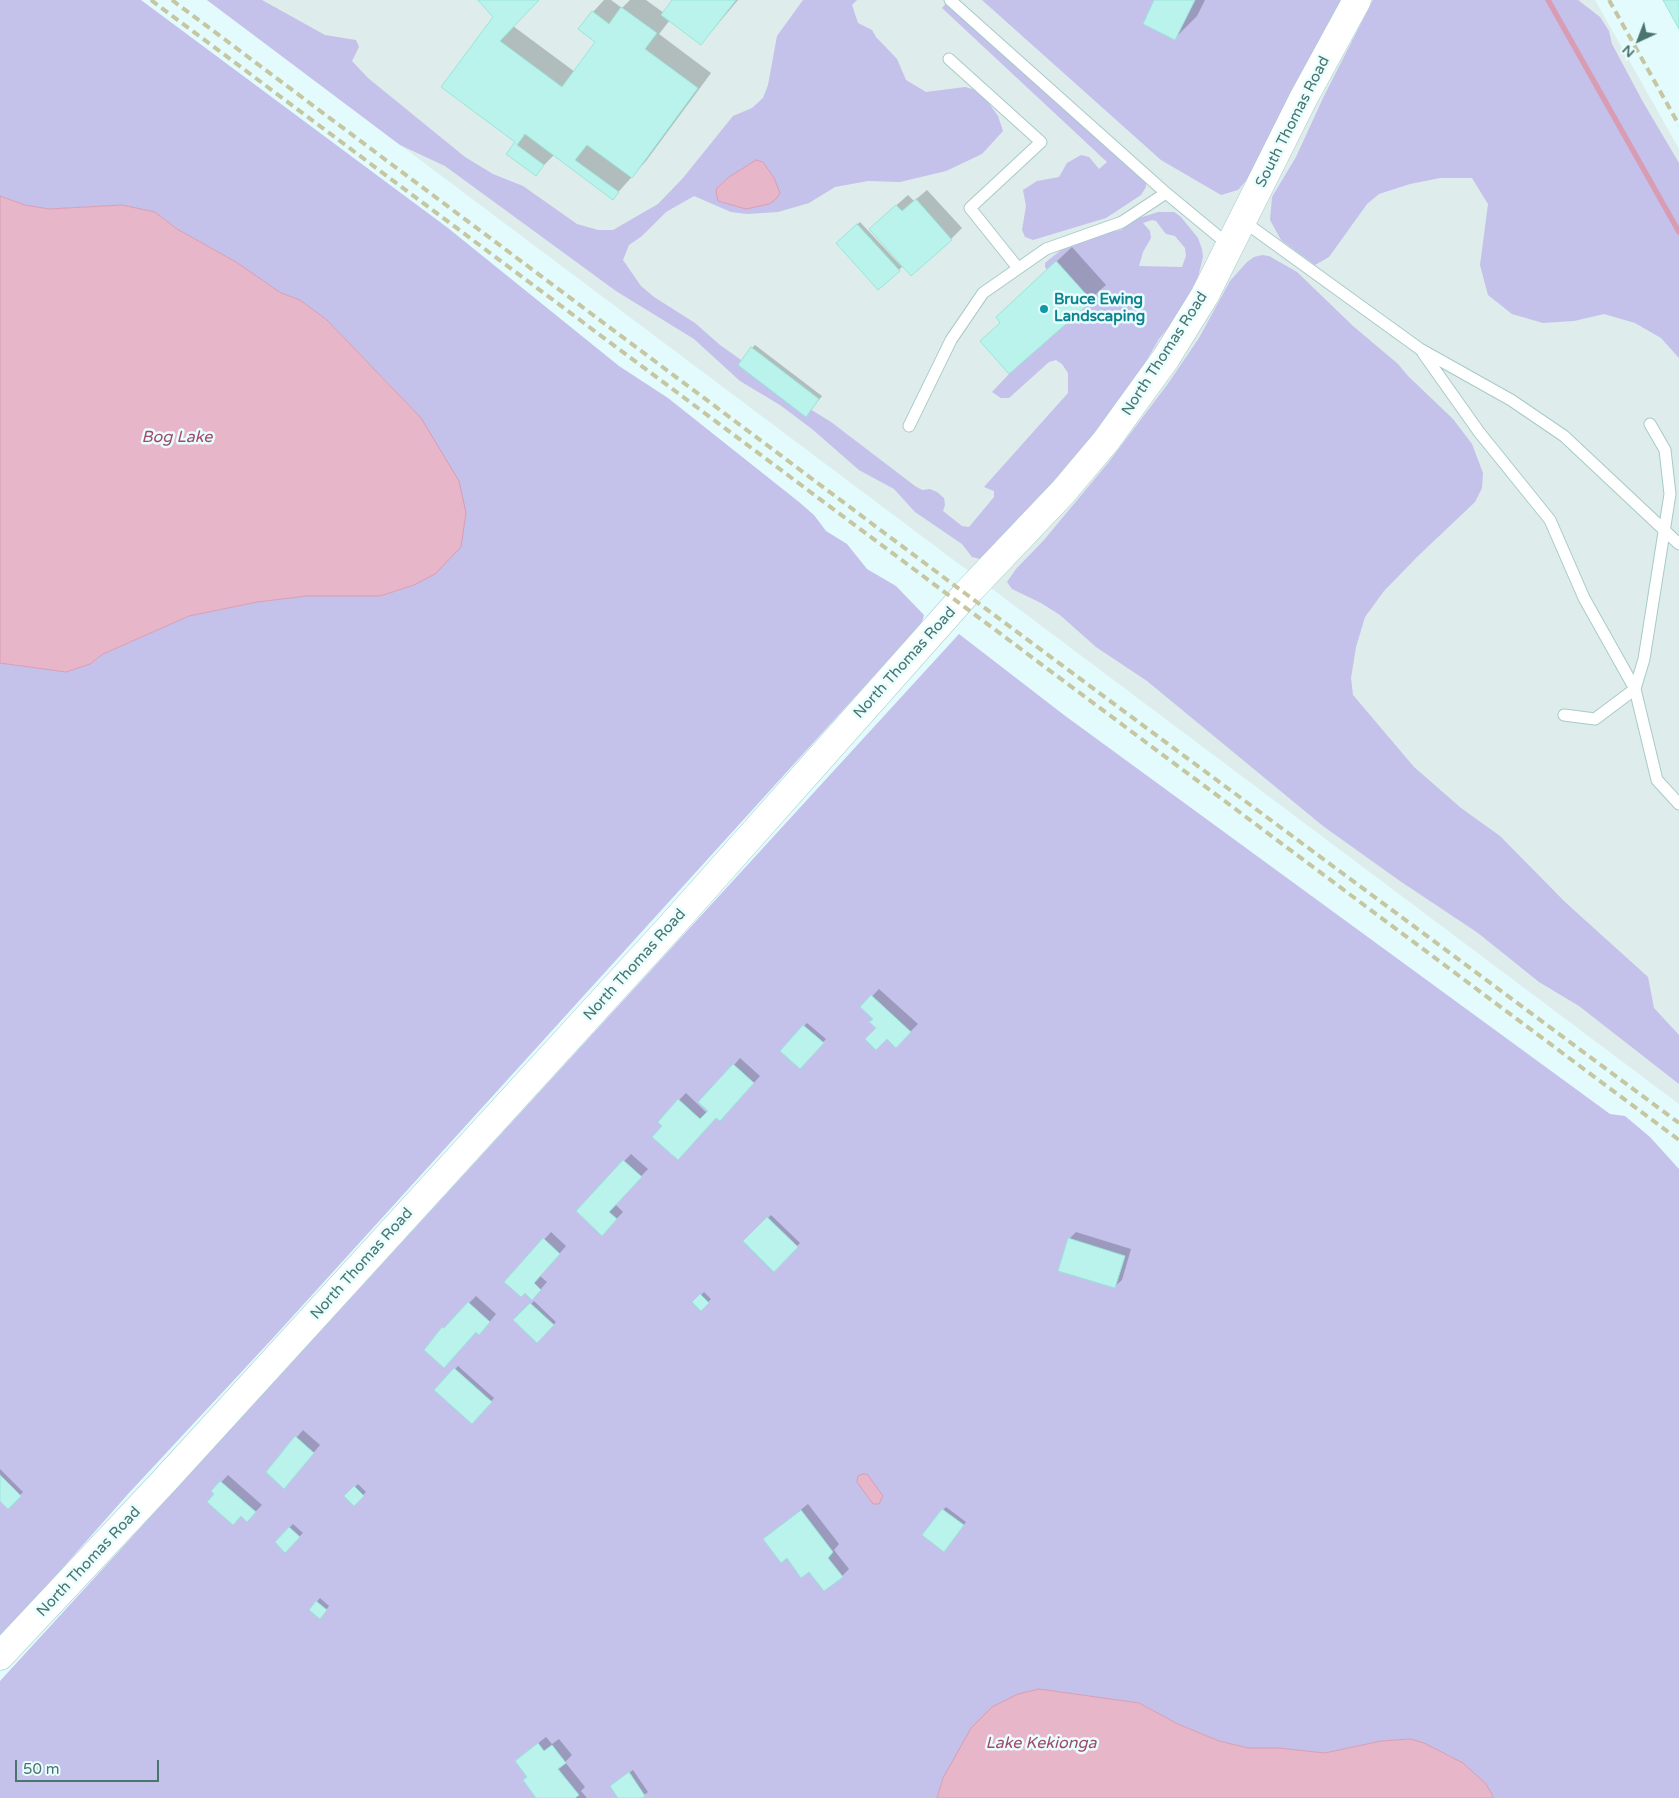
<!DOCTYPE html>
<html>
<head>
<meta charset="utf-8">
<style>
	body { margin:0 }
	#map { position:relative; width:1679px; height:1798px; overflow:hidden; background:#e3fbfd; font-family:"Varela Round",sans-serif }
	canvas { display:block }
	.north { position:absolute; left:1614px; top:15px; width:50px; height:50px; -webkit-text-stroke:4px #eafdff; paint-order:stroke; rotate:223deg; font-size:14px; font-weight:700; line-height:20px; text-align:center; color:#48756e }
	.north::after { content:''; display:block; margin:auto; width:18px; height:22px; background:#48756e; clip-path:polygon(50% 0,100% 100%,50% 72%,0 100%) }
	.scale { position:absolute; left:15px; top:1760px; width:144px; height:22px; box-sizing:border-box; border:2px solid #48756e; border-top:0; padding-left:6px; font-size:15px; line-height:18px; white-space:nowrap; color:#48756e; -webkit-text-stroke:4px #eafdff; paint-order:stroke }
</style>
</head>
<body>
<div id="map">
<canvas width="1679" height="1798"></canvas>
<div class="north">N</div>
<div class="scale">50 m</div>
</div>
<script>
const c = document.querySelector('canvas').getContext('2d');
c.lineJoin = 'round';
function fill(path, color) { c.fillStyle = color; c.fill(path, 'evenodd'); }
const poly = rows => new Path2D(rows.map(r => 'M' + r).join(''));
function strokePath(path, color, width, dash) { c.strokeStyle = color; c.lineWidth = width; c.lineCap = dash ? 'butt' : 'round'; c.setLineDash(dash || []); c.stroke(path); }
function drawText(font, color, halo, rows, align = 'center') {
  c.font = font + ' "Varela Round",sans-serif'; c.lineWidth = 5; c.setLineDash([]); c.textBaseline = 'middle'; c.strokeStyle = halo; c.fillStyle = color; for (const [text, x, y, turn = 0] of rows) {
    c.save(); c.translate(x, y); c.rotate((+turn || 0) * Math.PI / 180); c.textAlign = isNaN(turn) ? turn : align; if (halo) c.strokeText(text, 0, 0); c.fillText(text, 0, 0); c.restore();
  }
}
fill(poly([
	[207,0,1595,0,1679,149,1679,1104]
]), '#deeceb');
fill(poly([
	[0,0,141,0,448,228,619,366,668,398,799,502,814,515,826,531,847,544,867,569,896,586,924,615,922,622,912,634,273,1338,128,1494,0,1639,0,663,66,672,90,664,103,654,189,616,257,602,307,596,380,596,414,585,421,418,327,320,300,300,281,293,236,262,177,229,155,212,122,205,49,209,25,205,0,196],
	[207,0,262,0,325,35,356,40,359,47,352,61,368,78,465,157,493,174,523,186,577,224,598,230,613,230,658,204,683,178,733,116,752,108,763,98,768,85,777,36,803,0,857,0,852,5,858,23,872,30,876,37,897,59,906,80,926,92,965,87,980,91,998,116,1003,131,982,154,946,171,900,182,868,181,835,187,809,203,778,212,747,214,731,212,694,196,666,212,642,236,629,245,623,260,641,286,654,297,695,323,720,345,810,409,831,422,915,486,922,490,930,489,937,492,944,498,945,505,943,511,962,526,969,527,994,497,994,491,984,487,1068,393,1068,373,1062,364,1056,360,1049,362,1009,398,1001,398,992,392,1009,374,1092,301,1057,261,1047,270,1045,267,1045,263,1061,250,1101,234,1121,230,1136,219,1158,212,1174,212,1181,217,1198,238,1202,249,1203,257,1198,277,1178,315,1159,339,1137,377,1101,426,1066,469,987,556,980,559,972,557,962,544,915,512,894,489,859,470,812,429,780,405,740,381,694,339,616,291,445,166,400,145],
	[756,160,763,163,774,178,778,196,776,199,769,204,746,209,718,201,717,188,729,177],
	[1152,220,1156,221,1166,234,1175,236,1185,248,1186,256,1182,267,1139,266,1143,252,1151,238,1150,231,1143,223],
	[982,0,1342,0,1282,113,1256,169,1238,190,1221,195,1161,160],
	[1373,0,1578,0,1600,17,1609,31,1612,44,1643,102,1679,163,1679,358,1661,338,1635,323,1604,314,1574,321,1543,323,1512,314,1488,295,1480,265,1488,204,1472,178,1440,178,1410,184,1379,194,1367,204,1329,257,1315,265,1281,240,1270,220,1272,197,1296,157,1324,96],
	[948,1,1146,181,1146,187,1141,195,1106,218,1033,240,1025,237,1022,230,1026,206,1023,190,1037,181,1059,177,1067,163,1081,155,1089,157,1099,169,1107,162,942,8],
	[1262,255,1269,256,1297,272,1353,326,1398,364,1408,376,1453,419,1472,444,1483,473,1482,488,1475,502,1417,557,1384,591,1365,617,1356,647,1351,678,1353,695,1414,767,1461,808,1500,836,1565,902,1648,977,1654,1008,1679,1035,1679,1084,1579,1006,1539,982,1478,933,1400,881,1323,826,1147,681,1096,647,1060,615,1041,603,1012,589,1007,582,1016,569,1044,540,1108,463,1167,385,1199,338,1230,281,1247,262,1254,257],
	[959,634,1064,715,1610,1114,1625,1116,1650,1137,1679,1169,1679,1798,1494,1798,1486,1784,1450,1756,1410,1739,1381,1741,1325,1753,1278,1748,1248,1748,1219,1741,1178,1724,1139,1703,1039,1689,943,1778,937,1798,0,1798,0,1681]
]), '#c4c1eb');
const water = poly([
	[756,160,763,162,774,178,780,193,776,199,769,204,746,209,718,201,716,192,717,188,729,177,756,160],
	[0,196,25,205,49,209,122,205,155,212,177,229,236,262,281,293,300,300,327,320,421,418,459,481,466,513,461,547,435,574,414,585,380,596,307,596,257,602,189,616,103,654,90,664,66,672,0,663,0,196],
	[863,1474,867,1474,883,1496,879,1504,873,1504,857,1482,858,1476,863,1474],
	[1039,1689,1139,1703,1178,1724,1219,1741,1248,1748,1278,1748,1325,1753,1381,1741,1410,1739,1424,1743,1463,1763,1486,1784,1494,1798,937,1798,943,1778,971,1728,992,1707,1018,1694,1039,1689]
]);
fill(water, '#e7b7c9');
strokePath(water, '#d99db3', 1);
fill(poly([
	[479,0,539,0,513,26,575,72,597,42,593,12,604,0,611,0,622,8,630,0,646,0,664,13,674,0,738,0,701,44,670,20,659,34,711,73,646,161,613,198,554,155,535,174,508,154,517,142,495,17],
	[1156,0,1205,0,1197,16,1175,38],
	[927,190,962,228,951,239,882,218,908,195,914,201],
	[860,222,902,267,879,288,838,243],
	[1072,247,1106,285,1009,372,1001,322,1012,303],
	[755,345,822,396,809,412,752,348],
	[879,989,918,1024,896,1046,878,1028,874,1019,862,1007],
	[807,1023,826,1039,800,1067,781,1051],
	[740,1058,760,1076,727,1113,664,1126,679,1100,686,1093,707,1113,734,1065],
	[631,1154,648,1169,615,1204,623,1212,602,1234,577,1211],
	[771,1215,800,1243,774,1270,745,1241],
	[551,1232,566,1246,540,1276,547,1282,539,1291,525,1291,506,1282],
	[1076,1232,1131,1249,1122,1280,1114,1287,1069,1239],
	[704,1292,711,1299,701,1309,694,1302],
	[476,1296,496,1314,486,1326,476,1331,432,1341],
	[534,1301,556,1322,537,1341,515,1320],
	[458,1366,494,1398,472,1422,436,1390],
	[303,1430,320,1445,291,1480,267,1472],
	[0,1469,23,1492,8,1507,0,1499],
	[228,1475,262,1505,247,1520,213,1491],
	[358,1484,366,1492,354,1504,346,1496],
	[808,1504,839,1544,834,1550,849,1569,842,1576,810,1570,764,1539],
	[946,1507,966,1522,947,1547,943,1510],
	[293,1524,303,1533,285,1551,276,1542],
	[320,1598,329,1606,323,1614,311,1609],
	[546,1737,552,1744,559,1739,572,1755,565,1762,585,1787,581,1791,587,1798,538,1798,528,1777,516,1761],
	[633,1770,648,1792,640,1798,620,1798,615,1783]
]), '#0003');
strokePath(poly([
	[1548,0,1679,232]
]), '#d99db3', 5.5);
const building = poly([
	[478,0,539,0,500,41,562,87,595,42,578,29,592,11,609,24,621,7,657,33,645,49,698,88,632,178,587,145,575,160,619,192,613,200,525,134,517,145,544,165,536,176,506,154,515,142,441,87,493,17,478,0],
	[672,0,736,0,701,45,661,15,672,0],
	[1154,0,1195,0,1175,40,1143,24,1154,0],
	[1663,0,1679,0,1679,29,1663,0],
	[916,199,952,240,911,276,869,229,896,205,902,211,916,199],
	[857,224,900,271,878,290,836,243,857,224],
	[1056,261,1092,301,1009,374,980,341,1000,323,996,317,1056,261],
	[751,347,819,399,806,417,738,365,751,347],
	[871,995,911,1032,896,1048,887,1039,876,1050,865,1039,876,1028,869,1022,873,1019,860,1007,871,995],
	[803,1025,824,1043,800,1069,780,1051,803,1025],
	[733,1064,754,1083,720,1121,716,1118,678,1160,652,1137,662,1126,658,1122,678,1099,700,1119,708,1111,698,1102,733,1064],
	[623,1160,642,1177,609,1212,617,1219,602,1236,576,1211,623,1160],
	[767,1217,798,1247,774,1272,743,1241,767,1217],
	[543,1238,560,1254,534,1283,541,1290,532,1300,525,1293,521,1297,504,1282,543,1238],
	[1068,1238,1125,1256,1115,1288,1058,1271,1068,1238],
	[700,1294,709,1303,701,1311,692,1302,700,1294],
	[468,1302,490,1322,479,1335,476,1332,444,1368,424,1350,442,1327,444,1328,468,1302],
	[530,1303,554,1325,537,1343,513,1320,530,1303],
	[454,1368,492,1402,472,1424,434,1390,454,1368],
	[295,1436,314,1453,284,1489,266,1472,295,1436],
	[0,1475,21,1496,8,1509,0,1501,0,1475],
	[220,1481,256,1512,247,1522,241,1516,233,1525,207,1502,214,1494,211,1491,220,1481],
	[354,1486,364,1496,354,1506,344,1496,354,1486],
	[942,1509,964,1525,944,1552,922,1535,942,1509],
	[801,1510,833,1552,828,1558,843,1577,824,1591,809,1572,801,1578,787,1558,781,1563,763,1539,801,1510],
	[289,1527,300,1537,285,1553,275,1542,289,1527],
	[316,1601,327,1610,320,1619,309,1610,316,1601],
	[538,1743,544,1751,552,1745,566,1763,558,1769,579,1795,575,1798,536,1798,523,1780,527,1777,515,1761,538,1743],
	[629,1772,645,1796,642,1798,618,1798,610,1786,629,1772]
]);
fill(building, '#baf3eb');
strokePath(building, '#99e6db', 1);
const lane = poly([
	[950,0,1166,193,1230,246],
	[949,59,1041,142,970,208,1018,268],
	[1243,221,1420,349,1511,400,1564,436,1679,544],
	[1423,353,1479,432,1550,520,1584,598,1635,689,1657,780,1679,804],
	[909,426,951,340,983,293,1046,249,1122,222,1166,193],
	[1564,715,1595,719,1635,689,1644,659,1670,494,1665,450,1650,424]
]);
const secondary = poly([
	[0,1656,166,1479,671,926,966,594,1063,492,1106,441,1166,358,1205,295,1303,99,1357,0]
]);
strokePath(lane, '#a6cbc9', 13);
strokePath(secondary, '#a4cfcc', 29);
strokePath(lane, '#fff', 11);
strokePath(secondary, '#fff', 28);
strokePath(poly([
	[151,0,1679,1140],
	[172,0,966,594,1679,1123],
	[1609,0,1679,125]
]), '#c6c6a1', 4, [8, 5]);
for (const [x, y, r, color] of [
	[1044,309,5,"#0f9aa8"]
]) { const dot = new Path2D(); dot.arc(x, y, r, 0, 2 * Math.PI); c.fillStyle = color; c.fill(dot); strokePath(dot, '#eafdff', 2); }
drawText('15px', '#48756e', '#eafdff', [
	["South Thomas Road",1293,122,-63],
	["North Thomas Road",1165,354,-57],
	["North Thomas Road",905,663,-48],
	["North Thomas Road",635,965,-48],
	["North Thomas Road",362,1264,-48],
	["North Thomas Road",89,1562,-47]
]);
drawText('bold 15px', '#0d838f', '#eafdff', [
	["Bruce Ewing",1054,300],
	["Landscaping",1054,317]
], 'left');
drawText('italic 16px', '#9f4a69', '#eafdff', [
	["Bog Lake",177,438],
	["Lake Kekionga",1041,1744]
]);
</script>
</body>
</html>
